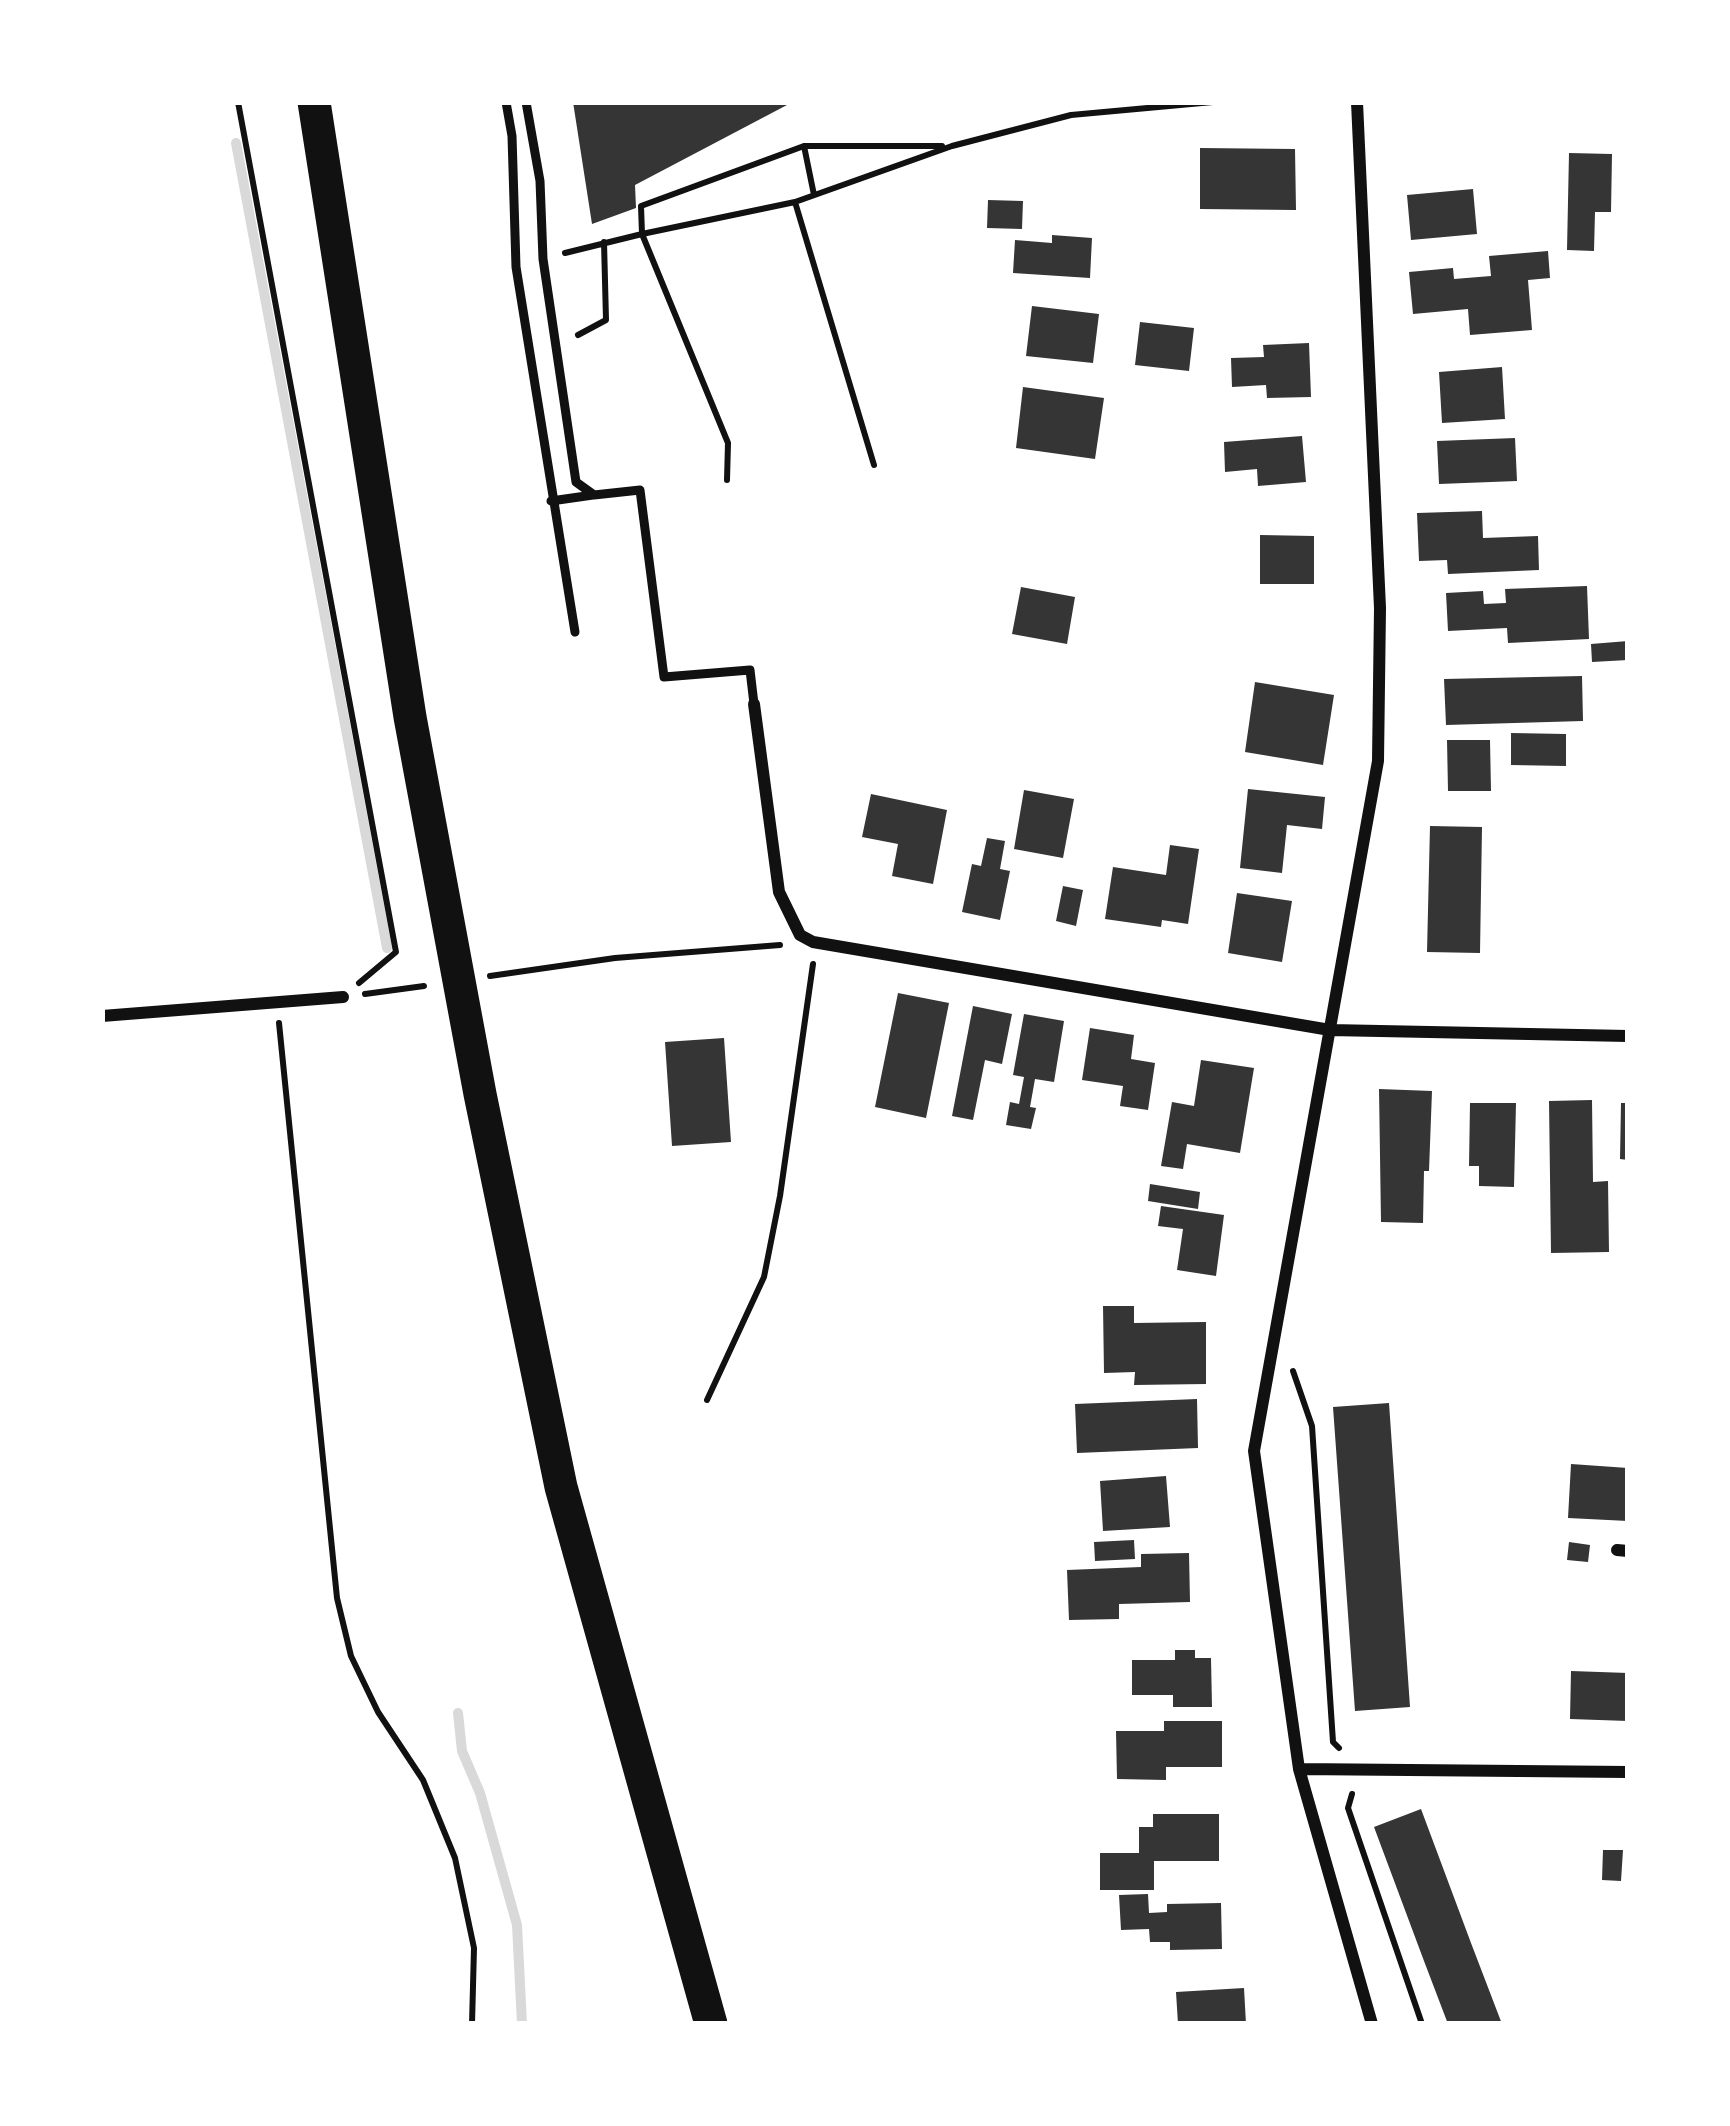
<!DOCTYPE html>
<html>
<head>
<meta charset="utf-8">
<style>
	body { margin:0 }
	#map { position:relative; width:1730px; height:2126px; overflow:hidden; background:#fff; font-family:Helvetica,sans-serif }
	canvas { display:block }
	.frame { position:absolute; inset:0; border:105px solid #fff; pointer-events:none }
</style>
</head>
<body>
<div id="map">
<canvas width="1730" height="2126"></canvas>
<div class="frame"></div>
</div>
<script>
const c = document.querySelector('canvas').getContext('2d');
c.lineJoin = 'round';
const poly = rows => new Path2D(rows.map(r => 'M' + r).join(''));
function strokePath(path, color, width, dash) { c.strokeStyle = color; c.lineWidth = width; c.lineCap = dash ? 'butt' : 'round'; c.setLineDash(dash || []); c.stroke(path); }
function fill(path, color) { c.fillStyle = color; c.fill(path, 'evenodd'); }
strokePath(poly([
	[236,143,387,948],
	[458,1713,462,1751,480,1793,517,1925,522,2024]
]), '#d9d9d9', 10);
fill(poly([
	[573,102,786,102,787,105,635,185,636,208,592,224],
	[1200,148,1295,149,1296,210,1200,209],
	[1569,153,1612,154,1611,212,1595,212,1594,251,1567,250],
	[1473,189,1477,234,1411,240,1407,195],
	[988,200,1023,201,1022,229,987,228],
	[1052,235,1092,238,1090,278,1013,273,1015,240,1052,243],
	[1548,251,1550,278,1528,280,1532,330,1470,335,1468,309,1413,314,1409,272,1453,268,1454,279,1491,276,1489,256],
	[1032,306,1099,314,1093,363,1026,356],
	[1140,322,1194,328,1189,371,1135,365],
	[1309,343,1311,397,1267,398,1266,385,1232,387,1231,358,1264,357,1263,345],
	[1502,367,1505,419,1442,423,1439,372],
	[1023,387,1104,398,1095,459,1016,448],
	[1302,436,1306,482,1258,486,1257,469,1225,472,1224,442],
	[1515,438,1517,481,1439,484,1437,441],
	[1482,511,1483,538,1538,536,1539,570,1448,574,1447,560,1419,561,1417,513],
	[1260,535,1314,536,1314,584,1260,584],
	[1587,586,1589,639,1508,643,1507,628,1448,631,1446,593,1483,591,1484,604,1506,603,1505,589],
	[1021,587,1075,597,1067,644,1012,634],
	[1628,641,1628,660,1592,662,1591,644],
	[1582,676,1583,721,1446,725,1444,679],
	[1255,682,1334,695,1323,765,1245,752],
	[1511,733,1566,734,1566,766,1511,765],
	[1447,740,1490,740,1491,791,1448,791],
	[1248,789,1325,797,1322,829,1287,825,1282,873,1240,868],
	[1024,790,1074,799,1063,858,1014,849],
	[871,794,947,810,933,884,892,876,898,844,862,837],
	[1430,826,1482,827,1480,953,1427,952],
	[987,838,1005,841,1000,869,1010,871,1000,920,962,912,972,864,981,866],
	[1170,845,1199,849,1188,924,1162,920,1161,927,1105,919,1113,867,1166,875],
	[1063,886,1083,890,1076,926,1056,921],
	[1237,893,1292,901,1282,962,1228,953],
	[898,993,949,1003,926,1118,875,1107],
	[973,1006,1012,1014,1002,1064,985,1060,973,1120,952,1116],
	[1024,1014,1064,1021,1054,1082,1035,1079,1030,1107,1036,1108,1031,1129,1006,1125,1010,1102,1019,1104,1024,1077,1013,1075],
	[1090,1028,1134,1035,1131,1059,1155,1063,1148,1110,1120,1106,1123,1086,1082,1080],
	[724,1038,731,1142,672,1146,665,1042],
	[1201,1060,1254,1068,1240,1153,1187,1144,1183,1169,1161,1166,1172,1102,1194,1106],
	[1379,1089,1432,1091,1429,1171,1424,1171,1423,1223,1381,1222],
	[1592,1100,1593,1182,1608,1181,1609,1252,1551,1253,1549,1101],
	[1470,1103,1516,1103,1514,1187,1479,1186,1479,1166,1469,1166],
	[1621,1103,1628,1103,1628,1160,1620,1159],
	[1150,1184,1200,1192,1198,1209,1148,1201],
	[1161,1206,1224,1215,1216,1276,1177,1270,1183,1229,1158,1226],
	[1103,1306,1134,1306,1134,1323,1206,1322,1206,1384,1134,1385,1135,1372,1104,1373],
	[1197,1399,1198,1448,1077,1453,1075,1404],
	[1389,1403,1410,1707,1355,1711,1333,1407],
	[1571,1464,1628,1468,1628,1521,1568,1518],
	[1166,1476,1170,1527,1103,1531,1100,1481],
	[1134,1540,1135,1559,1095,1561,1094,1542],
	[1569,1542,1590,1545,1588,1562,1567,1560],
	[1189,1553,1190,1602,1119,1604,1119,1619,1069,1620,1067,1570,1141,1567,1141,1554],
	[1175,1650,1195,1650,1195,1658,1211,1658,1212,1707,1173,1707,1173,1695,1132,1695,1132,1660,1175,1660],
	[1571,1671,1628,1673,1628,1721,1570,1719],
	[1164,1721,1222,1721,1222,1767,1166,1767,1166,1780,1117,1779,1116,1731,1164,1731],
	[1421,1809,1471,1943,1502,2024,1448,2024,1424,1961,1374,1827],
	[1153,1814,1219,1814,1219,1861,1154,1861,1154,1890,1100,1890,1100,1853,1139,1853,1139,1827,1153,1827],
	[1603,1850,1623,1850,1621,1881,1602,1880],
	[1148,1894,1149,1913,1167,1912,1167,1904,1221,1903,1222,1949,1170,1950,1170,1942,1150,1942,1149,1929,1121,1930,1119,1895],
	[1244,1988,1246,2024,1178,2024,1176,1992]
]), '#353535');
strokePath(poly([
	[238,102,396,952,359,983],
	[804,146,814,195],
	[795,202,874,465],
	[565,253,642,234,641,206,804,146,942,146],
	[578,335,606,320,604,242],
	[727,480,728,443,642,234,795,202,952,146,1071,115,1213,102],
	[490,976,615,958,780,945],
	[365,994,424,986],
	[279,1023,337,1598,351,1656,378,1712,423,1780,455,1858,474,1948,472,2024],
	[1293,1371,1312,1426,1333,1742,1339,1748],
	[707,1400,764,1277,780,1196,813,964],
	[1352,1794,1348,1808,1422,2024]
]), '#111', 6);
strokePath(poly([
	[506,102,512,136,516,267,575,632],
	[526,102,540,181,543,259,576,482,594,495,640,490,664,677,750,670,754,704],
	[551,501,593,495]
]), '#111', 9);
strokePath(poly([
	[1357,102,1380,608,1378,761,1254,1451,1299,1769,1372,2024],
	[754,704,779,892,800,935,813,942,1330,1030,1628,1036],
	[102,1016,343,997],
	[1617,1550,1628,1551],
	[1299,1769,1628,1772]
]), '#111', 12);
strokePath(poly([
	[314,102,410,717,480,1094,561,1487,711,2024]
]), '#111', 33);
</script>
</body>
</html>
